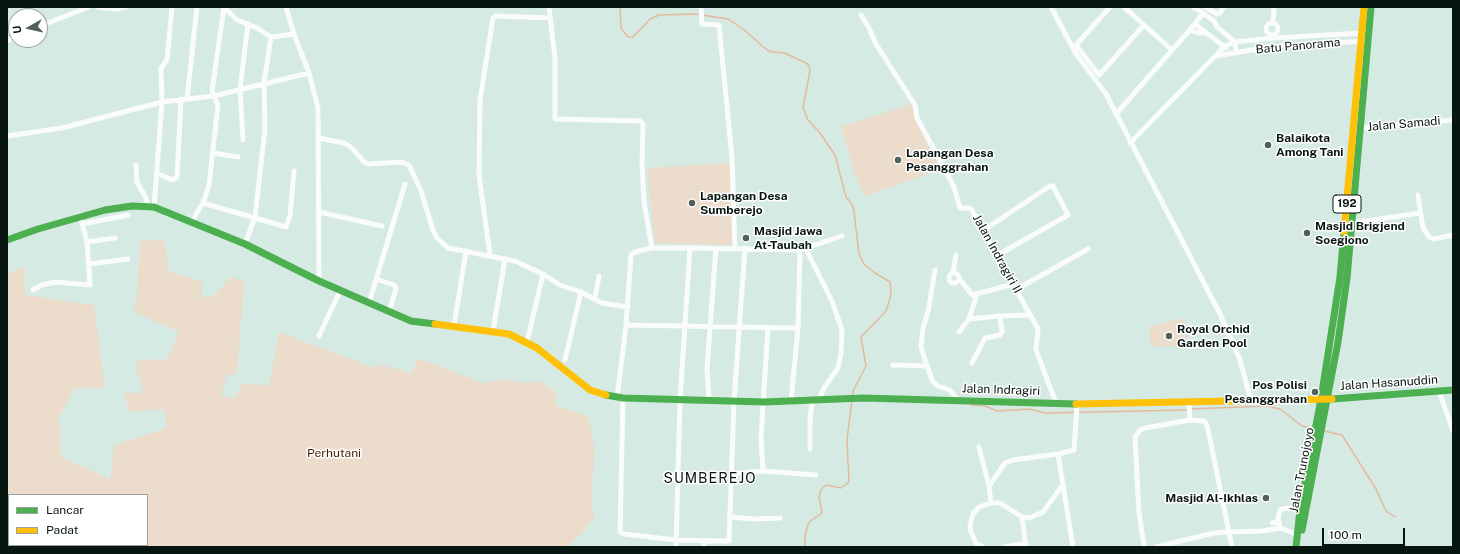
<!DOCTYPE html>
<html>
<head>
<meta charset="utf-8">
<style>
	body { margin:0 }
	#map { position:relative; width:1460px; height:554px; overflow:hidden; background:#d5eae2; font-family:"Public Sans",sans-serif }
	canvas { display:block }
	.frame { position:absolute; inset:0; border:8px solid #081611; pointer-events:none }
	.legend { position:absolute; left:8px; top:494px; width:140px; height:52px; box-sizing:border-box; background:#fff; border:1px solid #9ca2a0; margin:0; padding:5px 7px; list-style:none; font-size:12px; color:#081611 }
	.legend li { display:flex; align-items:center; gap:8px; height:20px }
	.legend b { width:20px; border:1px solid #9ca2a0 }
	.north { position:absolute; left:8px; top:8px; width:40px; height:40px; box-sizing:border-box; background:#fff; border:1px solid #9ca2a0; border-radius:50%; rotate:262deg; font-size:11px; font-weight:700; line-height:16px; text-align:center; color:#081611 }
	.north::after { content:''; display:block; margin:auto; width:14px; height:18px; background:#50605a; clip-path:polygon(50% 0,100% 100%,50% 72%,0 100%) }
	.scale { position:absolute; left:1322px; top:528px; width:83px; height:18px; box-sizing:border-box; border:2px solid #081611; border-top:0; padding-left:5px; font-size:12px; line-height:14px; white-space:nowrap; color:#081611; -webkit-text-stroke:3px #fff; paint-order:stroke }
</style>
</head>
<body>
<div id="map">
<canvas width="1460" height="554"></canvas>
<div class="frame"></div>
<ul class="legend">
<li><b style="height:5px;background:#4caf50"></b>Lancar</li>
<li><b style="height:5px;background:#ffc107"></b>Padat</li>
</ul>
<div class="north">U</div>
<div class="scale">100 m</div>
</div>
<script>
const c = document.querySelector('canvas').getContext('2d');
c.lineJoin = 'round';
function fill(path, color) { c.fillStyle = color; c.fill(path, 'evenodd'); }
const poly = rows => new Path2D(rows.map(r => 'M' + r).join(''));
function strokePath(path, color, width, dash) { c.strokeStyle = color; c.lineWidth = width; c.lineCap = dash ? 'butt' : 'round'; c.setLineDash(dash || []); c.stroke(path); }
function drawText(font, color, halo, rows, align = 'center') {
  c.font = font + ' "Public Sans",sans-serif'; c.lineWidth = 3; c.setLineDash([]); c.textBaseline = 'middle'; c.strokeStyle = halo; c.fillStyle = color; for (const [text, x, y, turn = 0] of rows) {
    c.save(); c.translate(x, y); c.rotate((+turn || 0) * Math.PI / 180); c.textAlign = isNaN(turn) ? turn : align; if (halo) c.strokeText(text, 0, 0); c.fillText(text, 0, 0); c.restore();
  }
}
fill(poly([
	[912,104,916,120,941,169,865,196,855,174,841,127],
	[731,163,732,245,655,243,647,168],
	[140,239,165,241,168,271,202,282,201,297,213,297,231,277,244,281,237,375,227,374,221,396,236,398,241,383,269,386,279,332,375,368,378,364,411,373,418,358,482,383,501,379,528,383,541,381,556,393,556,405,589,417,594,449,592,503,594,518,581,534,567,547,7,547,7,273,25,267,25,295,94,305,105,389,75,388,59,417,61,457,110,479,114,445,166,428,165,409,130,412,123,394,144,392,136,370,138,359,166,360,179,332,134,312,137,295],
	[9,495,147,495,147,545,9,545],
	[1185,318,1188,345,1151,347,1149,326]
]), '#ecdccb');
strokePath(poly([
	[620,7,621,28,628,37,633,37,650,19,659,15,695,14,728,19,743,29,767,50,772,52,785,53,808,64,810,70,803,108,808,120,820,133,835,155,846,197,852,204,854,211,859,254,864,264,875,273,890,282,891,295,886,311,861,337,866,366,854,389,852,396],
	[971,405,985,406,997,411,1029,409,1045,413,1187,410],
	[1191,409,1267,406,1280,409,1302,426,1313,428],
	[1324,431,1342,435,1376,489,1386,511,1395,517],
	[805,547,805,535,809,522,822,513,819,497,821,490,826,485,841,488,849,482,847,439,852,400]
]), '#e4ba9f', 1.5);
strokePath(poly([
	[98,7,116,9,127,7],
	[224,7,237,20,257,28,271,37,294,34],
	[286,7,294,34,309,73,318,108,319,281],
	[549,7,555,59,555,119,640,121,643,124,642,165,644,202,652,248],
	[701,7,702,24,719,25,732,158,735,248],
	[1051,7,1076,54,1106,94,1219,312,1240,360,1251,401],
	[1110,7,1076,45,1099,75,1144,25],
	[1124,7,1172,50],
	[1205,7,1217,14,1220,13,1224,7],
	[1203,13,1214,21,1217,27,1235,42,1236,52],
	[861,15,869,28,876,44,915,105,917,118,954,187,960,208,970,208,972,210,1038,329,1036,350,1056,403],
	[1273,23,1274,7],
	'1266 29a6 6 0 1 1 12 0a6 6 0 1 1-12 0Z',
	[1195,24,1226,48],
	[40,26,89,7],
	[1190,30,1198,33,1206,33],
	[7,41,16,36],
	[1216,56,1270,47,1363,41],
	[187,99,197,7],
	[1116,114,1195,24,1203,13,1193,7],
	[1358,128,1453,120],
	[7,136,62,128,162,102,214,96,309,73],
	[318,138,344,143,352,148,363,161,368,164,401,162,409,165,421,191,433,230,437,238,448,248,515,261,543,274,560,285,581,292],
	[243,140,240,89,248,24],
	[1130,143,1225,46,1235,42,1273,38,1363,33],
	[213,153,238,157],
	[136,165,137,182,146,198,148,206],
	[158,174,173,180,177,177,181,99],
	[1418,195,1423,228,1429,237,1434,239,1453,235],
	[203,203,286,227,290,216,294,171],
	[154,207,162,102,161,68,167,60,172,7],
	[319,212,382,226],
	[192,221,203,203,209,185,218,105,212,91,224,7],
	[1352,223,1420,213],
	[82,224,128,215],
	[984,230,1050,186,1053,186,1068,215,998,255],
	[87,242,115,238],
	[245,244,255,217,265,129,264,83,271,37],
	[806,249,832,301,842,330,841,353,838,368,824,388,819,400],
	[490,255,479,175,480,100,493,18,496,16,550,18],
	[90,264,128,259],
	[953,273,956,255],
	'949 278a5 5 0 1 1 10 0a5 5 0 1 1-10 0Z',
	[959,278,972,295,1014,284],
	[376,279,394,285,396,288,389,312],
	[1017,289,1088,249],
	[33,290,42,285,55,282,90,285,87,242,80,216],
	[595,298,599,276],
	[369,303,405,184],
	[1000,316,1030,315],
	[969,319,1000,316,1002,332,1000,335,985,338,972,363],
	[626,325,798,328],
	[454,326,466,251],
	[493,331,505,259],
	[959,332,969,319,977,294],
	[319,336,340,291],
	[527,342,543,274],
	[565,360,581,292,602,303,628,307],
	[893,365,927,366,933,382,938,386,950,390,957,399],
	[927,366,921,347,923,328,928,312,935,270],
	[1439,391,1453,431],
	[617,398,626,325,631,255,635,252,652,248,690,248],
	[623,398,620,532,624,534,676,540,729,541,734,401,745,248],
	[709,400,707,368,716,248],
	[791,401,798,328,800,250],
	[979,447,989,486],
	[810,449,810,421,812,401],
	[1058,454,1073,547],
	[763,471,816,475],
	[732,474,763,471,761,437,768,327],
	[991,503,989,486,1005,463,1013,460,1058,454,1074,450,1077,405],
	[731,517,753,519,780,518],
	[1022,517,1026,547],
	[1272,523,1279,522],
	[1280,528,1278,517,1280,510,1286,508,1300,510],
	[1144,546,1139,513,1135,437,1140,430,1145,428,1190,420,1189,404],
	[676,547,680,400,690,248,800,250,842,236],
	[704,547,704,541],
	[983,547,976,543,971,532,970,525,973,514,979,507,991,503,1000,503,1022,517,1029,518,1043,512,1062,486],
	[1004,547,1026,543],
	[1156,547,1214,533,1229,532,1207,425,1204,421,1190,420],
	[1232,547,1229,532,1262,531,1280,528,1296,534]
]), '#f9fcfb', 5);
strokePath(poly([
	[7,240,38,229,105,210,132,206,154,207,245,244,319,281,411,321,435,324],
	[606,395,623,398,764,402,863,398,1076,404],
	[1332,399,1453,390],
	[1302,530,1338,342,1347,278,1371,7],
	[1296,547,1300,510,1321,399,1340,277,1344,232]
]), '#4caf50', 7);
strokePath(poly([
	[1344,232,1364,7],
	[435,324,509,334,537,348,590,390,606,395],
	[1076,404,1332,399]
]), '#ffc107', 7);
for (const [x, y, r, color] of [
	[1268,145,4,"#50605a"],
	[898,160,4,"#50605a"],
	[692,203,4,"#50605a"],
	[1307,233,4,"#50605a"],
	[746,238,4,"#50605a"],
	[1169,336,4,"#50605a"],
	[1315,392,4,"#50605a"],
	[1266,498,4,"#50605a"]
]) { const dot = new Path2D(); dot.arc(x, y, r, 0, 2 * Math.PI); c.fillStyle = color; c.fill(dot); strokePath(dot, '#fff', 1.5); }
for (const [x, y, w] of [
	[1347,204,28]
]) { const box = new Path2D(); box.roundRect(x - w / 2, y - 9, w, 18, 3); c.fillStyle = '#fff'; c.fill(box); strokePath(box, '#081611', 1); }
drawText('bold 11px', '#081611', null, [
	["192",1347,204]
]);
drawText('12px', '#081611', '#fff', [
	["Batu Panorama",1298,46,-5],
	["Jalan Samadi",1404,124,-5],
	["Jalan Indragiri II",997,254,61],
	["Jalan Hasanuddin",1389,383,-4],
	["Jalan Indragiri",1001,390,2],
	["Jalan Trunojoyo",1302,470,-79]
]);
drawText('bold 12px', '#081611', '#fff', [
	["Balaikota",1276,138],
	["Among Tani",1276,152],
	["Lapangan Desa",906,153],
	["Pesanggrahan",906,167],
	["Lapangan Desa",700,196],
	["Sumberejo",700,210],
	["Masjid Brigjend",1315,226],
	["Soegiono",1315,240],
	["Masjid Jawa",754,231],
	["At-Taubah",754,245],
	["Royal Orchid",1177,329],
	["Garden Pool",1177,343],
	["Pos Polisi",1307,385,"right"],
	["Pesanggrahan",1307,399,"right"],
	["Masjid Al-Ikhlas",1258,498,"right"]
], 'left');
drawText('12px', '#471d02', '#fff', [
	["Perhutani",334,453]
]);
c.letterSpacing = '1px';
drawText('14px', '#081611', '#fff', [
	["SUMBEREJO",710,479]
]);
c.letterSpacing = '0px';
</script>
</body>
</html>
